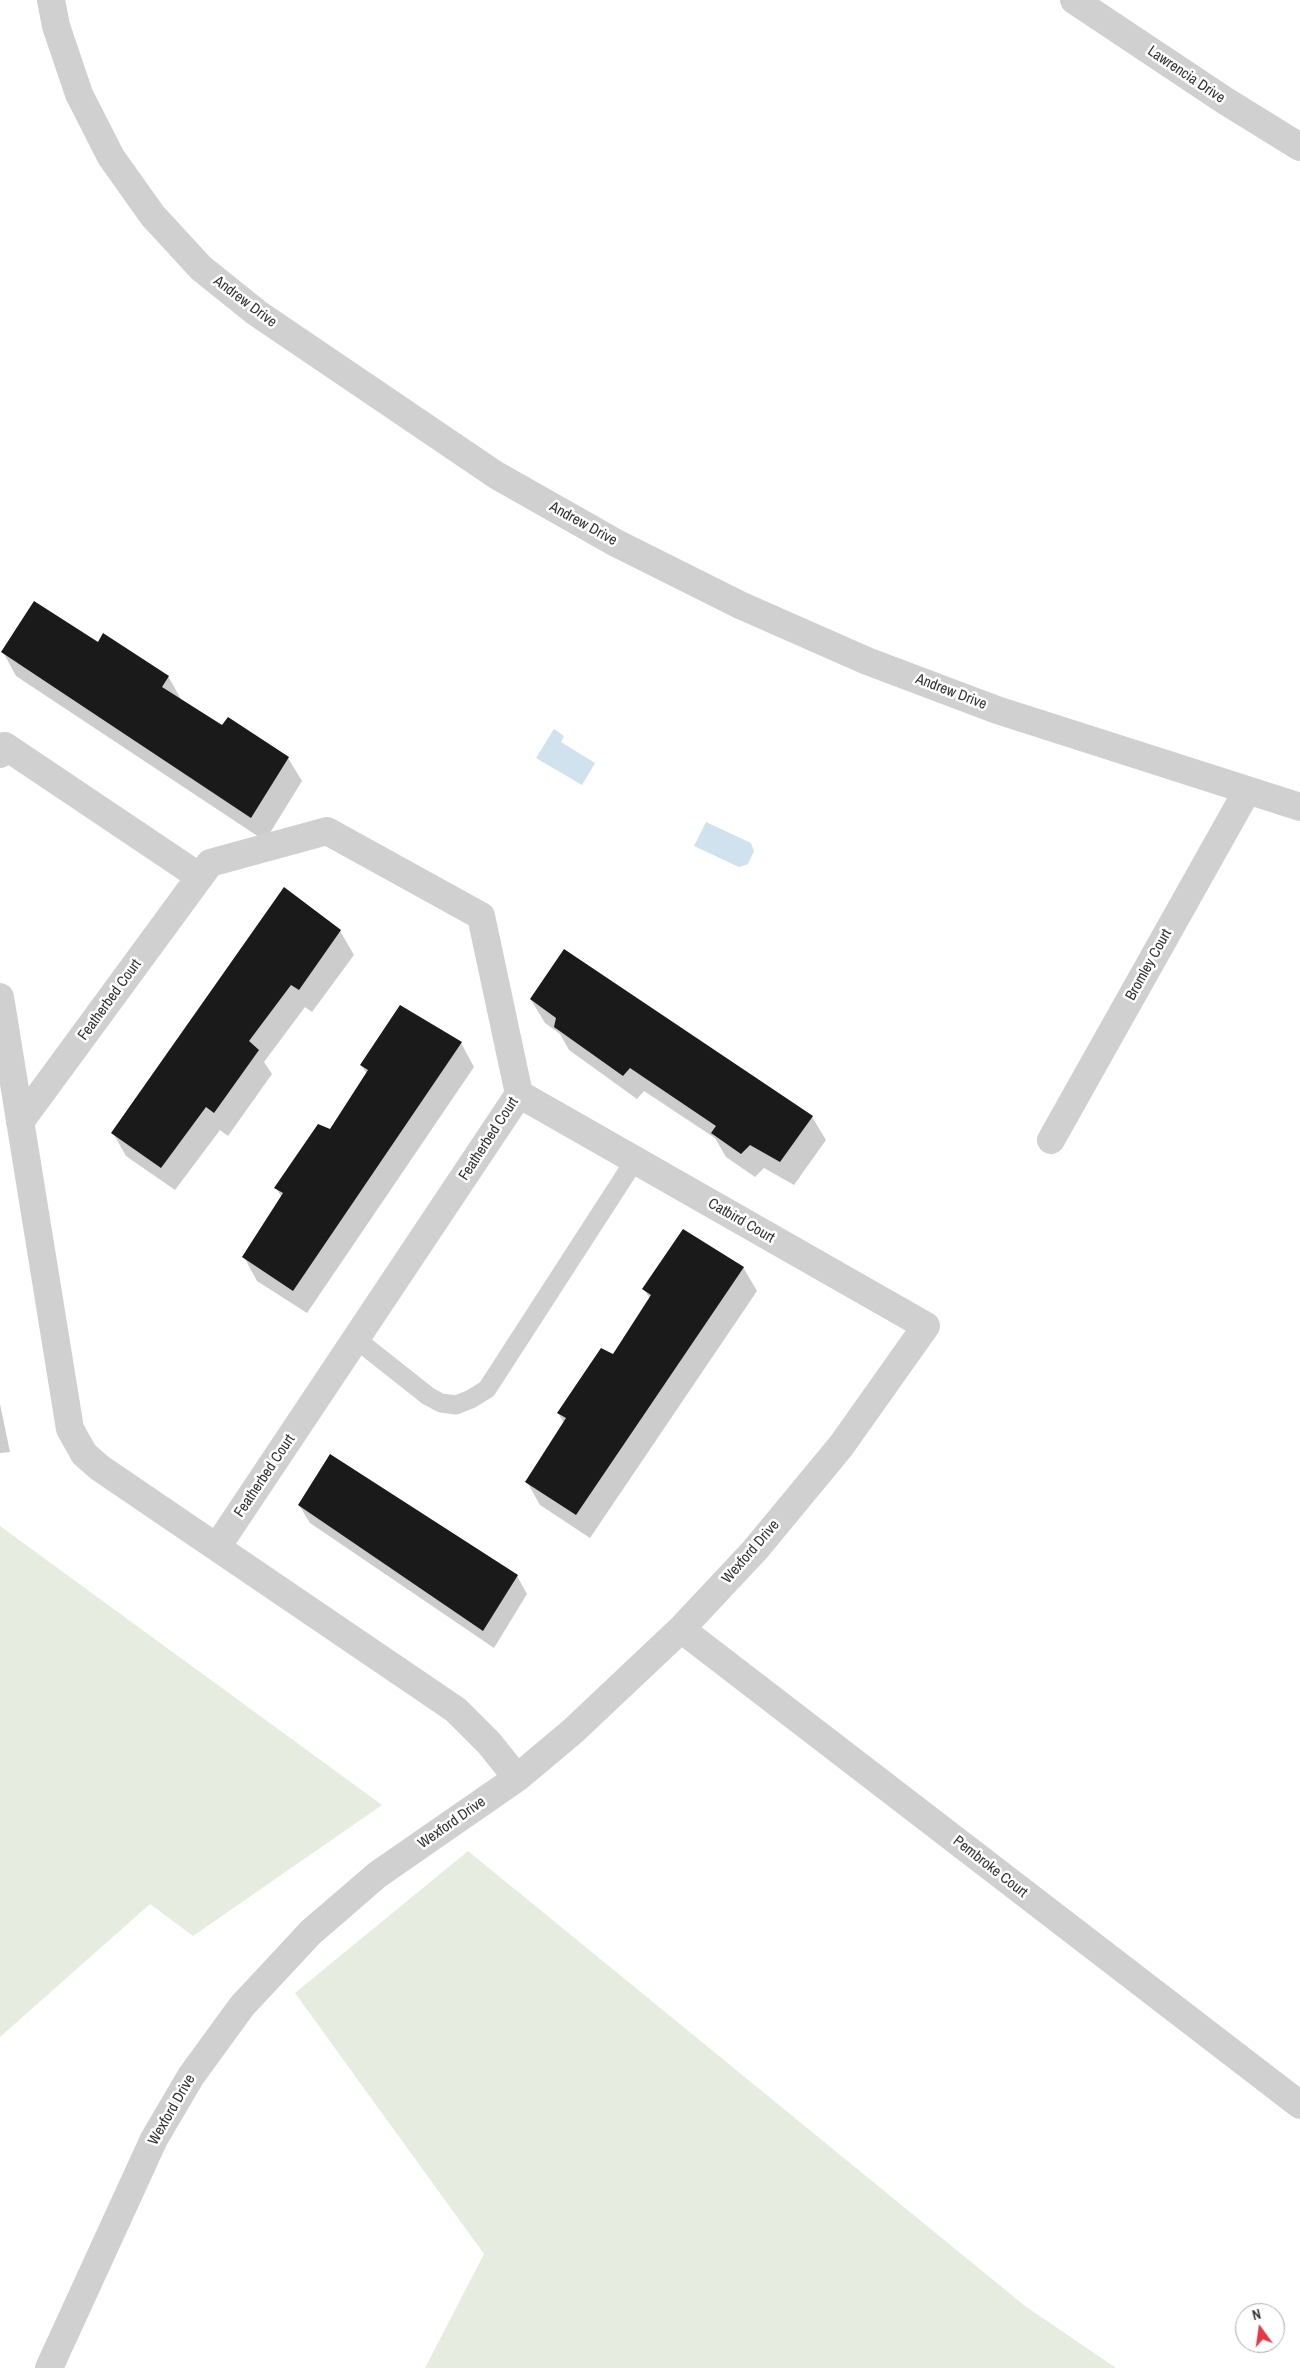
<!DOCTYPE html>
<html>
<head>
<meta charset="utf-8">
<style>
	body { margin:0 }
	#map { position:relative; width:1300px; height:2368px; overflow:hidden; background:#fff; font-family:"Archivo Narrow",sans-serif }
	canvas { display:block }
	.north { position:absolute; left:1235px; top:2303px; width:50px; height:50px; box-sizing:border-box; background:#fff; border:1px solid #adadad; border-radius:50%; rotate:346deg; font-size:14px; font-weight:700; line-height:20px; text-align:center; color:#333 }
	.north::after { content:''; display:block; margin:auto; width:18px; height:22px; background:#e63946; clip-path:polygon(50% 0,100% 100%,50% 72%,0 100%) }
</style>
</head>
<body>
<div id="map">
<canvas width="1300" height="2368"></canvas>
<div class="north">N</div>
</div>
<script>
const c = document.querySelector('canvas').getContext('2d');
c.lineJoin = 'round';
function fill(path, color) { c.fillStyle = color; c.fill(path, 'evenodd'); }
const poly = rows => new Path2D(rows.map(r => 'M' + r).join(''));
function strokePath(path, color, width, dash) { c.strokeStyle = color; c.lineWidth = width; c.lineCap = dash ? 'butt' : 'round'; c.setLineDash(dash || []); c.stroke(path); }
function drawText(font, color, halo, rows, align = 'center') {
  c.font = font + ' "Archivo Narrow",sans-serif'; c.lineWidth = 5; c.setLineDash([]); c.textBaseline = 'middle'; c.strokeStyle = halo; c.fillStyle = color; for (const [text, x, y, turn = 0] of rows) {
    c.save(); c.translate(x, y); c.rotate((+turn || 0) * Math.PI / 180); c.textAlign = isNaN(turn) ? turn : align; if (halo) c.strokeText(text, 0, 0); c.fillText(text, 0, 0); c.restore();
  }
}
fill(poly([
	[0,1526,382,1805,193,1936,150,1904,0,2037],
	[468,1851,1025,2306,1116,2368,425,2368,484,2254,295,1993]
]), '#e6ecdf');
fill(poly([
	[554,729,564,736,561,742,595,763,582,785,536,758],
	[706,822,751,843,754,851,748,864,739,867,694,846]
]), '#cfe2ee');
fill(poly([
	[98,643,168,676,182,701,223,726,288,758,302,781,265,841,16,676,3,652],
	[284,889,340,931,354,955,312,1012,305,1007,264,1062,272,1074,228,1136,220,1130,175,1190,126,1156,113,1133],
	[564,951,812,1117,826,1140,794,1185,764,1168,755,1177,726,1157,715,1138,644,1091,637,1099,569,1050,560,1034,545,1023,531,1000],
	[461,1043,474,1067,307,1313,257,1281,244,1257,282,1198,276,1188,330,1131,367,1074,361,1065],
	[743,1267,757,1291,590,1538,540,1505,527,1482,564,1423,558,1413,613,1356,650,1299,644,1289],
	[0,1404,10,1452,0,1453],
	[299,1505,517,1576,527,1594,494,1648,310,1523]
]), '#0003');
fill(poly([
	[34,601,98,642,103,633,169,676,162,687,222,725,228,717,289,757,251,818,1,652],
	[284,887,341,930,299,990,291,985,249,1041,259,1050,214,1113,206,1107,161,1168,111,1133],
	[564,949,813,1116,780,1162,750,1145,741,1154,711,1133,716,1126,630,1068,623,1076,554,1027,556,1018,530,999],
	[400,1005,462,1042,293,1291,242,1257,283,1193,274,1188,318,1124,330,1129,368,1070,360,1065],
	[683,1229,744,1267,576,1515,525,1482,566,1418,557,1413,601,1348,613,1354,651,1295,642,1289],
	[330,1454,518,1575,483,1631,298,1505]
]), '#1a1a1a');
strokePath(poly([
	[356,1339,428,1396,441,1403,456,1405,471,1399,487,1389,635,1160]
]), '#d0d0d0', 19);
strokePath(poly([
	[51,0,56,26,79,94,111,157,153,216,201,268,257,313,496,475,616,543,740,605,867,661,997,710,1300,807],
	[1074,0,1224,100,1300,147],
	[0,754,5,746,200,877],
	[0,997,70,1429,84,1454,100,1468,456,1710,489,1743,517,1778],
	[20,1122,210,863,327,831,481,916,519,1094,217,1547],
	[1051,1140,1247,791],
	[681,1629,1300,2105],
	[49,2368,154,2139,191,2076,242,2006,311,1932,332,1914,377,1875,517,1778,573,1731,681,1629,755,1550,841,1446,926,1326,519,1094]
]), '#d0d0d0', 28);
drawText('15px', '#333', '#fff', [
	["Lawrencia Drive",1186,75,34],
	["Andrew Drive",245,302,37],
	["Andrew Drive",583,524,29],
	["Andrew Drive",951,692,21],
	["Bromley Court",1149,965,-61],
	["Featherbed Court",110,1000,-54],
	["Featherbed Court",489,1139,-57],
	["Catbird Court",741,1221,30],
	["Featherbed Court",265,1476,-56],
	["Wexford Drive",751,1552,-49],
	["Wexford Drive",452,1823,-35],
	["Pembroke Court",990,1867,38],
	["Wexford Drive",172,2110,-60]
]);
</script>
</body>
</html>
